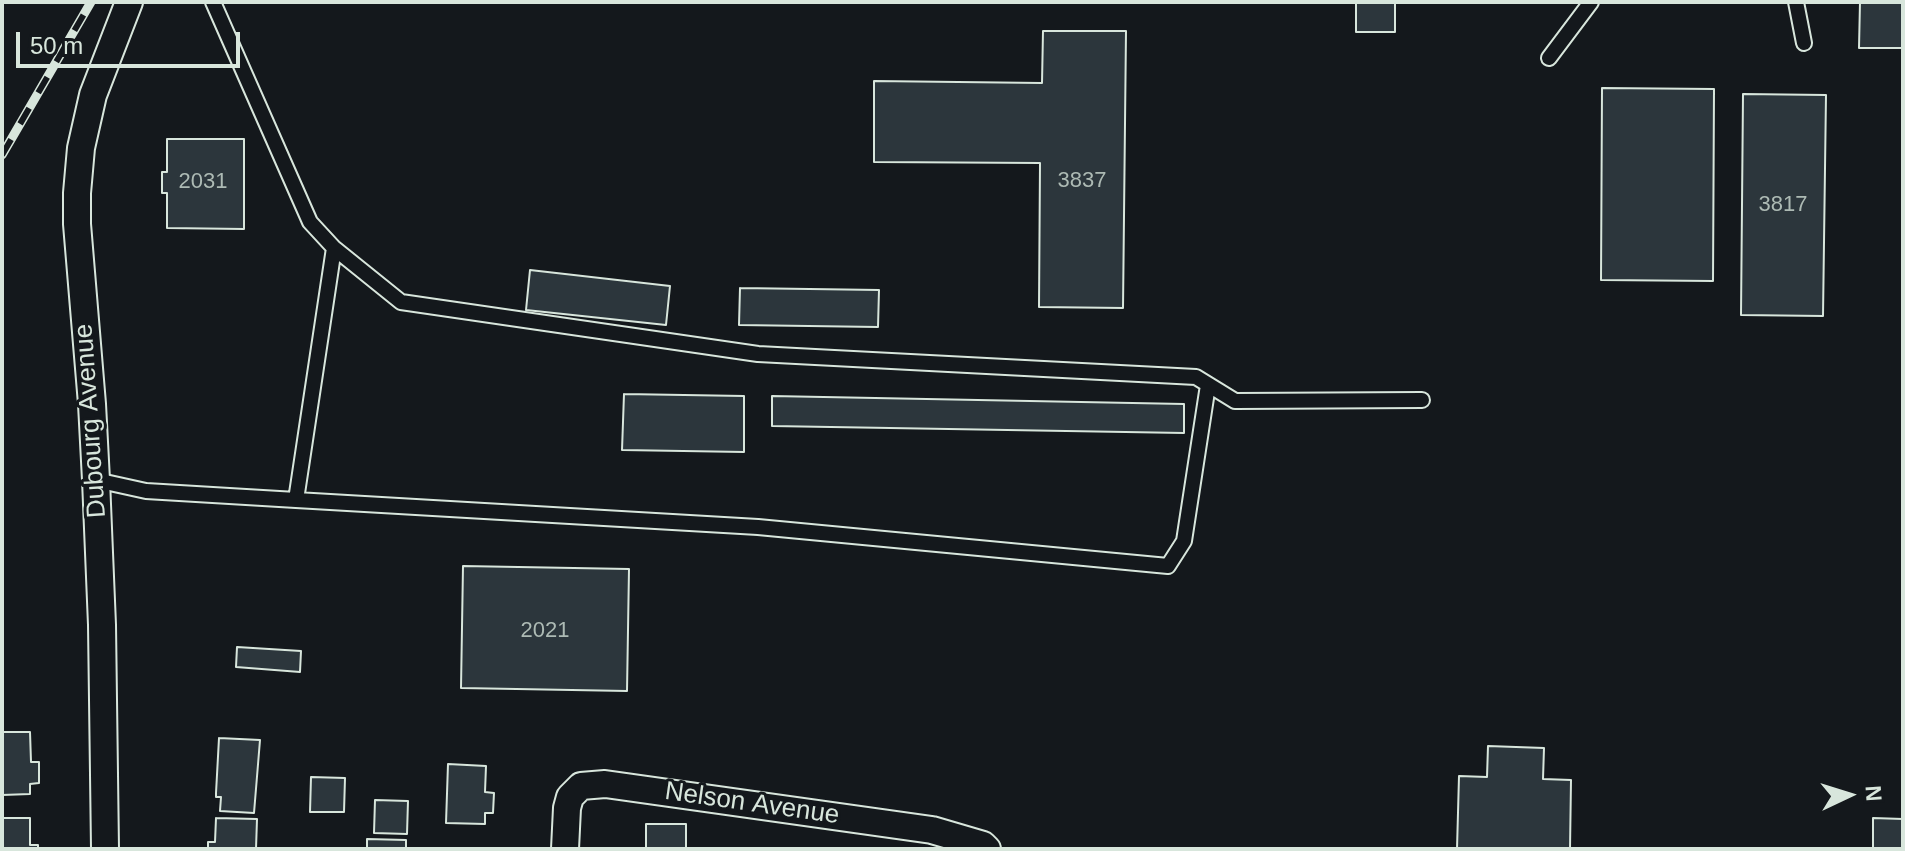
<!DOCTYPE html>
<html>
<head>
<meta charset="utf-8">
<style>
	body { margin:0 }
	#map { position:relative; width:1905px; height:851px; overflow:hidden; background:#14181c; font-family:Arial,sans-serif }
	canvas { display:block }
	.frame { position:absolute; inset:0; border:4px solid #d8e6dc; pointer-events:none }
	.north { position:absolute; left:1809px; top:755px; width:80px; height:80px; -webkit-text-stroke:6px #14181c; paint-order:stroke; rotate:86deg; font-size:22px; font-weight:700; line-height:32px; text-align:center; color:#d8e6dc }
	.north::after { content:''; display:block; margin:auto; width:28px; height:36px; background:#d8e6dc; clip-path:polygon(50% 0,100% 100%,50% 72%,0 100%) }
	.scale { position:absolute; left:16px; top:32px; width:224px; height:36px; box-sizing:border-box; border:4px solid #d8e6dc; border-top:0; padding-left:10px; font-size:24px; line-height:28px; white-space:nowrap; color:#d8e6dc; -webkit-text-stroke:6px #14181c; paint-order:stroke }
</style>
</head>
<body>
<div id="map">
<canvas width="1905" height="851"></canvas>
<div class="frame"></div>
<div class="north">N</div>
<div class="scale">50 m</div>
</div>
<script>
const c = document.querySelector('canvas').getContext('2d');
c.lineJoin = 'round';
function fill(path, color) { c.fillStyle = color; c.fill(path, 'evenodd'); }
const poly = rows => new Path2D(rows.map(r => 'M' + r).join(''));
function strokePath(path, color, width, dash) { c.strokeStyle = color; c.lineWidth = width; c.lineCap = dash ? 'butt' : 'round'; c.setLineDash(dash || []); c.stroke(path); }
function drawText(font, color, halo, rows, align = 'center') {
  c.font = font + ' Arial,sans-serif'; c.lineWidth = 6; c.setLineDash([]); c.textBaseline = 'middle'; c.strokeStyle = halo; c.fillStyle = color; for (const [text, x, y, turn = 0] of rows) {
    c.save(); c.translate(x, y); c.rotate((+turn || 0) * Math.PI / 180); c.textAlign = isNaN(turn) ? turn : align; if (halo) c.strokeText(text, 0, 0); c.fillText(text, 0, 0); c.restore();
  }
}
const building = poly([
	[1356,2,1395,2,1395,32,1356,32,1356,2],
	[1860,2,1903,2,1903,48,1859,48,1860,2],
	[1043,31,1126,31,1123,308,1039,307,1040,163,874,162,874,81,1042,83,1043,31],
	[1602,88,1714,89,1713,281,1601,280,1602,88],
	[1743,94,1826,95,1823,316,1741,315,1743,94],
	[167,139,244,139,244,229,167,228,167,193,162,193,162,172,167,172,167,139],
	[530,270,670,286,666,325,526,310,530,270],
	[740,288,879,290,878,327,739,325,740,288],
	[624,394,744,396,744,452,622,450,624,394],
	[772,396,1184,404,1184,433,772,426,772,396],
	[463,566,629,569,627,691,461,688,463,566],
	[237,647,301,651,300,672,236,667,237,647],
	[2,732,30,732,31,762,39,762,39,783,30,784,30,794,2,795,2,732],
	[219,738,260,740,254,813,220,811,221,797,216,797,216,793,219,738],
	[1488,746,1544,748,1543,779,1571,780,1570,849,1457,849,1459,776,1487,777,1488,746],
	[448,764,486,766,485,792,494,793,493,813,485,813,485,824,446,823,448,764],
	[311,777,345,778,344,812,310,812,311,777],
	[375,800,408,801,407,834,374,833,375,800],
	[2,818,30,818,30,845,38,845,38,849,2,849,2,818],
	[216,818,257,819,256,849,208,849,208,842,215,842,216,818],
	[1873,818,1903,819,1903,849,1873,849,1873,818],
	[646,824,686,824,686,849,646,849,646,824],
	[367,839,406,840,406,849,367,849,367,839]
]);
fill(building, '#2c363c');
strokePath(building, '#d8e6dc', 2);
const service = poly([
	[213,2,310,222,334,248,401,302,758,354,1196,377,1235,401,1422,400],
	[1796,2,1804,43],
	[1549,58,1591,2],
	[96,480,146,491,296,500,334,248],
	[296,500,758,527,1168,566,1184,541,1208,385]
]);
const minor = poly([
	[105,849,102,625,96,480,92,404,77,224,77,193,81,148,93,95,129,2],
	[565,849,567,808,570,797,581,786,605,784,932,830,983,845,987,849]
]);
strokePath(service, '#d8e6dc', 18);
strokePath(minor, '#d8e6dc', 30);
strokePath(service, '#14181c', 14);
strokePath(minor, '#14181c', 26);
const rail = poly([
	[2,155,91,2]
]);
strokePath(rail, '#d8e6dc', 9);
strokePath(rail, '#14181c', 6, [18]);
drawText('22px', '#adbab4', null, [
	["3837",1082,181],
	["2031",203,182],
	["3817",1783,205],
	["2021",545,631]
]);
drawText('26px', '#d8e6dc', '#14181c', [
	["Dubourg Avenue",91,421,-94],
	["Nelson Avenue",752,804,8]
]);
</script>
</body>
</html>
